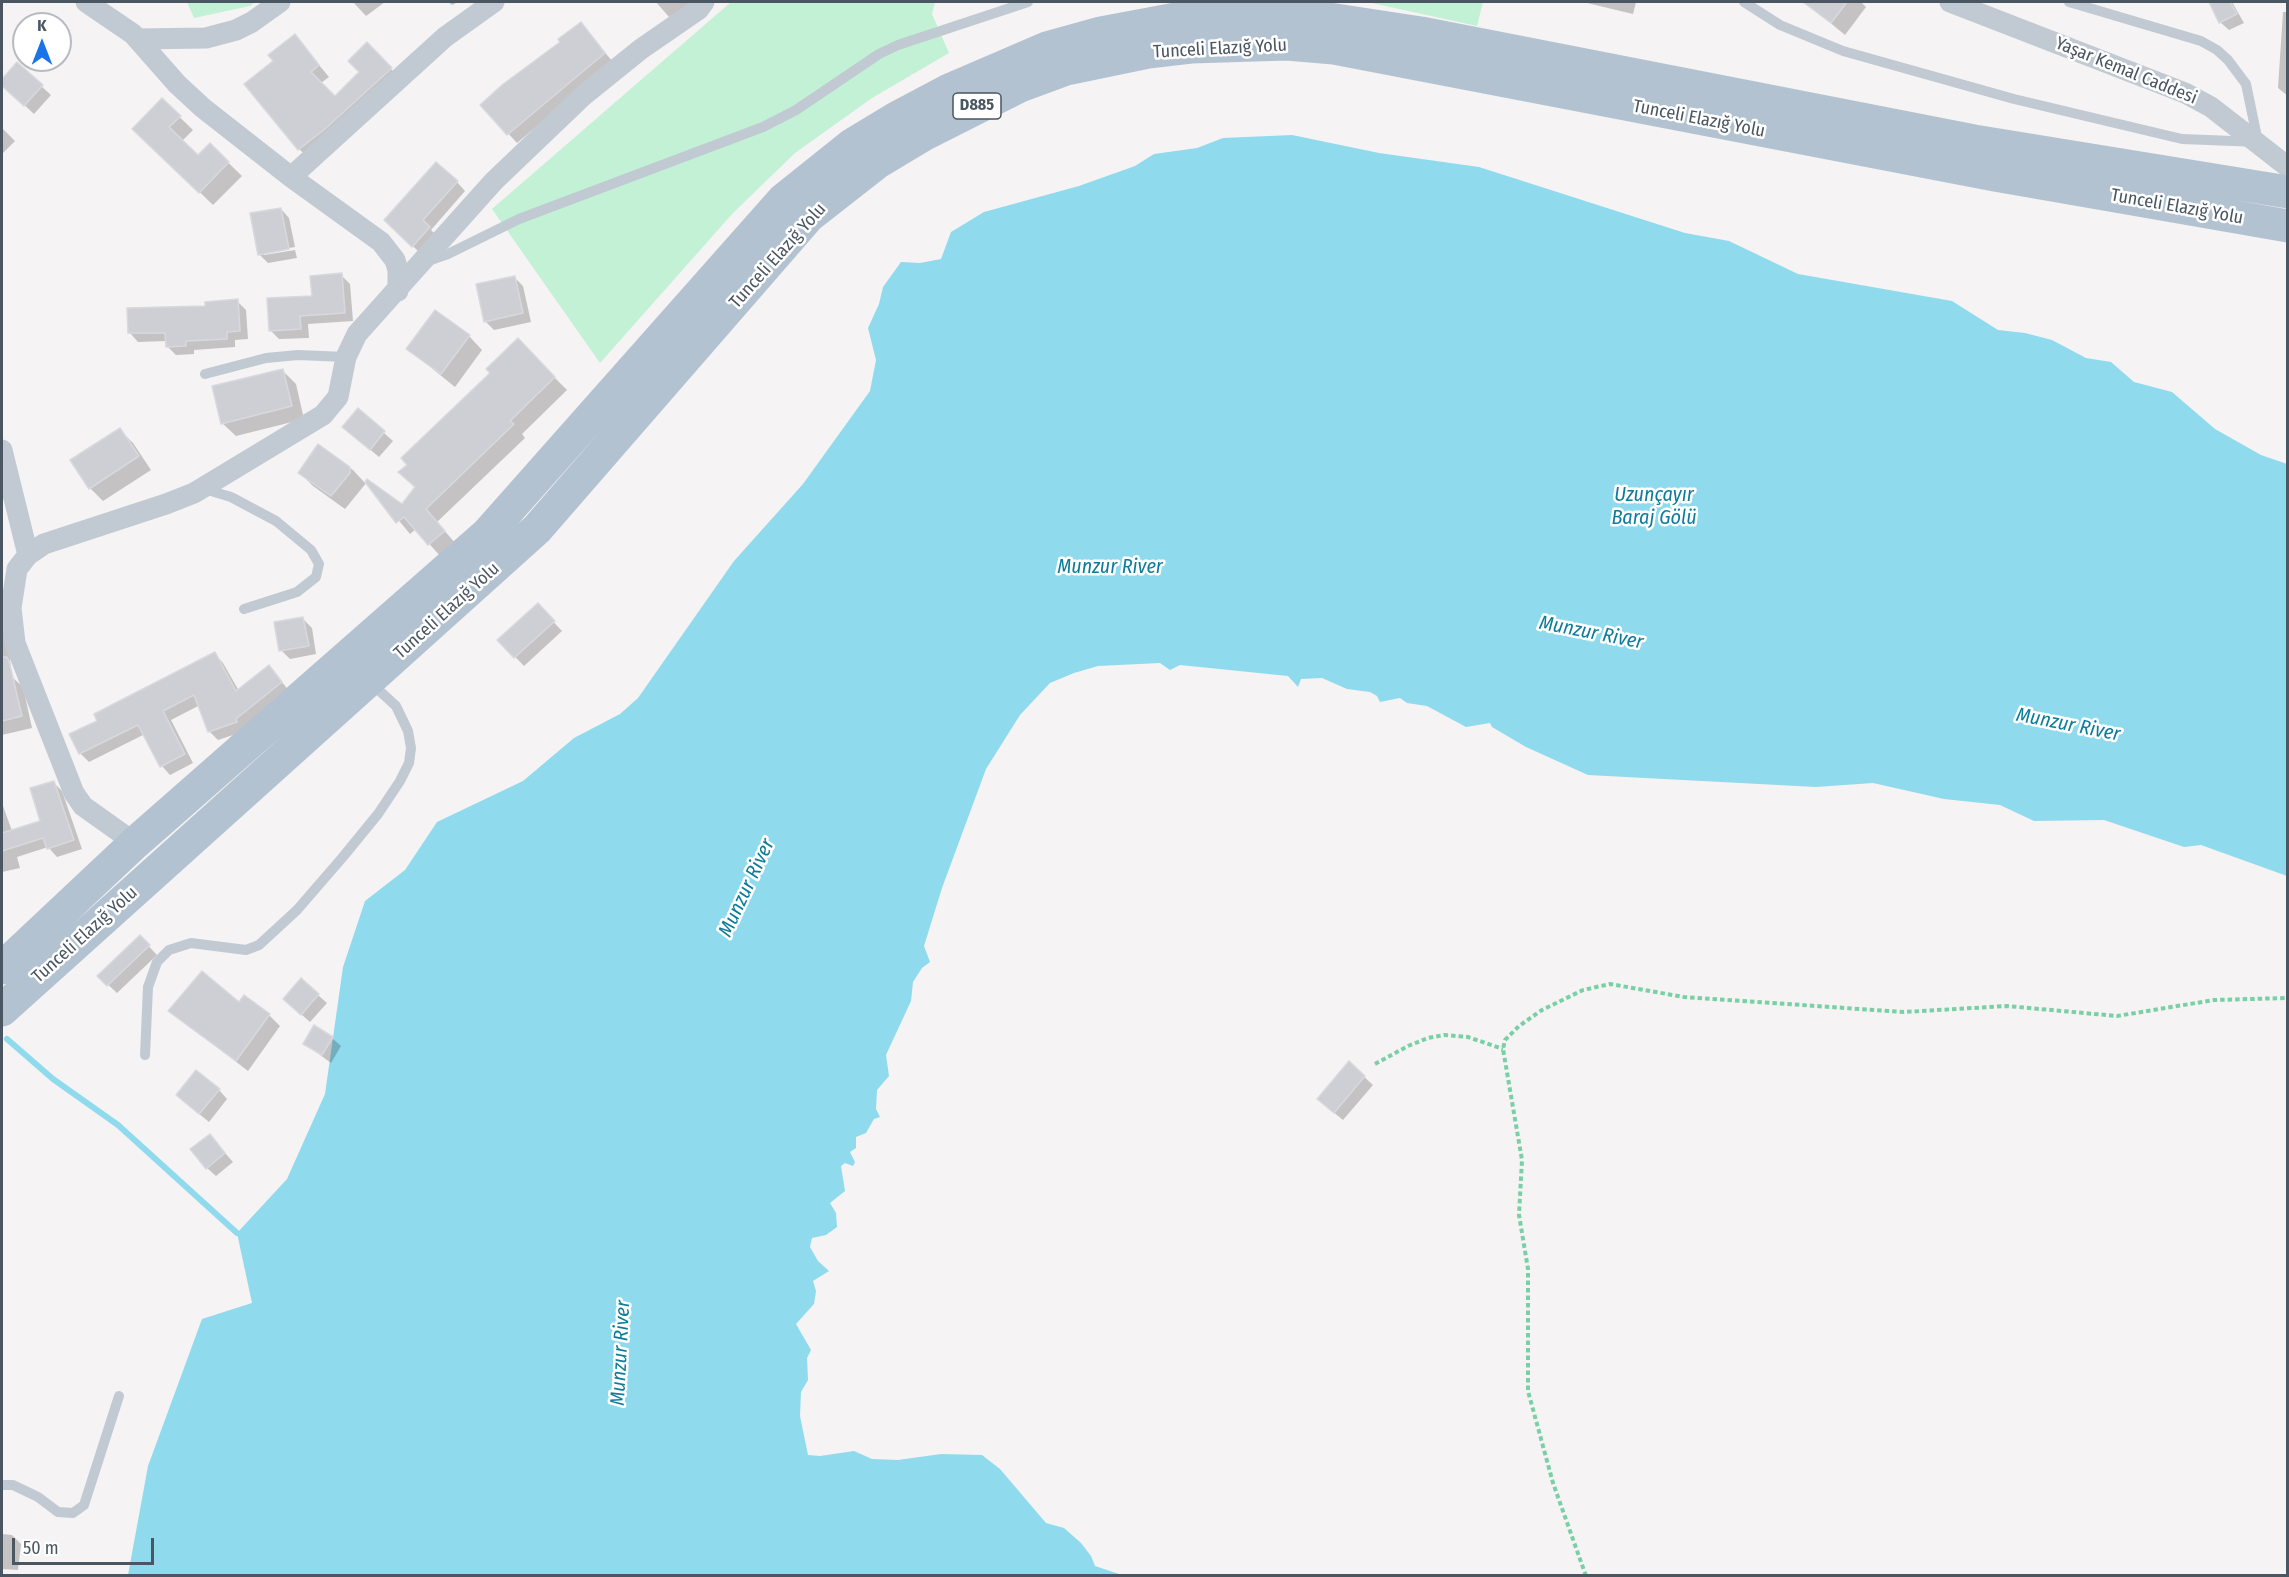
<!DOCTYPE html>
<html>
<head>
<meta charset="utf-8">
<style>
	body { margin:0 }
	#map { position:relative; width:2289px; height:1577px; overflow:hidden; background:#f5f3f3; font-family:"Fira Sans Condensed",sans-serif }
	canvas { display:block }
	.frame { position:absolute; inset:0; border:3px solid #4a5661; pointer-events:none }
	.north { position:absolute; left:12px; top:12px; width:60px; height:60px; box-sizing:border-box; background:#fff; border:2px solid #b7bbc0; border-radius:50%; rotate:0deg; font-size:16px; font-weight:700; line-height:24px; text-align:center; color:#4a5661 }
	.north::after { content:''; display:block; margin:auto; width:21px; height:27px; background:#1a73e8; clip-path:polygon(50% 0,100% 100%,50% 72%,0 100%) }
	.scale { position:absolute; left:12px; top:1538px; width:142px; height:27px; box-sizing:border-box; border:3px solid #4a5661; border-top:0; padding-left:8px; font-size:18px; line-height:21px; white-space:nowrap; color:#4a5661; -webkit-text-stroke:4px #fff; paint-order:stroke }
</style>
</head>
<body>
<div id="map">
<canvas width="2289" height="1577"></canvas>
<div class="frame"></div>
<div class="north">K</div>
<div class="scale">50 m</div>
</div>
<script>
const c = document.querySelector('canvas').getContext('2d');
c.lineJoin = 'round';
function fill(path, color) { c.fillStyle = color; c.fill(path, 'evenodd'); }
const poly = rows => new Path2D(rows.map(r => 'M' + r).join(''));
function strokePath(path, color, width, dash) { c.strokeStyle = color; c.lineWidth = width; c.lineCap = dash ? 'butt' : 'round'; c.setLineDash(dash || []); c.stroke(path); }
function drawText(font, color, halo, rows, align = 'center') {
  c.font = font + ' "Fira Sans Condensed",sans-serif'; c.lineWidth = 5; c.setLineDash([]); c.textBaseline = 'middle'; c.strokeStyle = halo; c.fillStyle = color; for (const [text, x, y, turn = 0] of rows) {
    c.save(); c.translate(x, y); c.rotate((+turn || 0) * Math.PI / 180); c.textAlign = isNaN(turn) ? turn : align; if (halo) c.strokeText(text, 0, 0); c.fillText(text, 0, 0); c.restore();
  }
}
fill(poly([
	[187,2,255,2,250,6,194,18],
	[731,2,935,2,932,14,949,53,872,98,795,153,733,213,600,363,492,209],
	[1367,2,1483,2,1477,26]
]), '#c3f1d5');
fill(poly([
	[1292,135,1379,153,1479,167,1685,233,1729,241,1798,274,1952,301,1998,330,2025,333,2052,340,2086,358,2111,362,2134,382,2172,392,2215,429,2261,455,2287,464,2287,876,2201,845,2184,847,2104,820,2034,821,2000,805,1944,799,1873,783,1816,787,1588,775,1526,747,1492,727,1490,723,1466,727,1427,706,1407,703,1400,698,1380,702,1377,696,1370,692,1347,689,1322,678,1301,679,1298,687,1288,676,1180,665,1170,670,1160,663,1098,666,1074,673,1050,683,1020,715,986,769,942,888,924,946,930,962,922,968,913,982,911,1001,886,1055,889,1076,877,1090,876,1109,880,1117,874,1119,866,1133,856,1137,856,1148,850,1152,855,1162,853,1166,845,1163,841,1166,845,1191,830,1203,836,1213,837,1227,826,1235,812,1238,810,1247,818,1261,829,1271,813,1281,816,1291,814,1304,796,1324,811,1350,807,1358,808,1380,801,1392,800,1416,808,1455,820,1456,854,1451,872,1459,898,1460,941,1454,982,1455,1000,1469,1046,1523,1064,1528,1081,1543,1091,1556,1095,1566,1122,1575,128,1575,148,1466,202,1319,252,1303,237,1233,287,1179,325,1094,343,967,365,901,405,870,437,822,523,781,574,738,620,714,638,698,734,561,803,484,870,391,876,360,868,328,879,304,883,287,901,262,920,263,941,259,951,232,984,212,1079,186,1135,166,1154,154,1197,148,1223,138]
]), '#90daee');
fill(poly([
	[353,2,385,2,366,16],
	[448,2,458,2,452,5],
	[656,2,694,2,669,17],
	[1583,2,1636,2,1633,14],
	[1805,2,1861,2,1866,7,1845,35],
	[2216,2,2232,2,2244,23,2229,30,2220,22,2211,4],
	[2283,12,2288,12,2288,96,2278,88],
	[581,24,613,62,517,143,482,105,563,42],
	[295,36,329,77,321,83,335,98,361,72,367,45,402,80,310,159,299,149,275,61],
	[17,64,51,95,34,114,2,84],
	[162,100,193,130,182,141,198,157,210,145,242,176,213,205,148,142],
	[2,128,15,141,2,154],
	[457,182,465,191,431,230,438,237,421,254,386,220],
	[281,209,289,218,295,247,264,252,264,255,295,250,297,258,268,263,259,254],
	[341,275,350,284,353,321,308,324,309,338,279,339,271,331],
	[514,277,523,286,531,322,494,330,485,321],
	[237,301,246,310,248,339,235,340,235,347,194,350,194,354,176,355,167,346,167,341,138,342,130,333,207,308],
	[469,336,482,350,455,387,408,349],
	[518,341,567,390,522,434,525,438,437,522,456,544,441,557,416,529,410,534,367,482,345,509,313,486,300,473,319,446,353,470,365,483,367,481,403,506,416,488,400,473,492,373],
	[282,370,296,384,304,419,236,436,222,423],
	[358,410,393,441,379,457,353,435],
	[120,430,133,443,151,470,103,501,90,488],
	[546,614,562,631,524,666,499,640],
	[303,619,312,628,316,654,290,659,281,650],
	[2,628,7,633,12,677,23,687,32,728,2,735],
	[215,654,223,663,239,691,277,676,290,692,245,731,218,740,209,731,200,705,171,720,193,763,170,775,162,766,145,734,89,762,80,753,99,721],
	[54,783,62,791,82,849,57,857,48,847,17,857,20,868,2,872,2,803,12,831,42,822],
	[140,937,157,955,117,993,99,976],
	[301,980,327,1003,310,1022,293,1007],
	[239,1004,269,1015,280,1026,248,1071,170,1011],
	[332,1038,341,1046,331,1063,305,1044],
	[1349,1063,1373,1085,1343,1120,1327,1107],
	[219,1090,227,1099,209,1122,186,1103],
	[210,1136,233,1162,216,1176,207,1168],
	[2,1534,12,1535,21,1544,18,1570,2,1569]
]), '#0003');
strokePath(poly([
	[7,1039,53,1079,118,1125,237,1233]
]), '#90daee', 6);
const building = poly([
	[1803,2,1847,2,1831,23,1803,2],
	[2209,2,2230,2,2237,14,2219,23,2209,2],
	[581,22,605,53,507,135,480,105,502,85,560,42,558,39,581,22],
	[295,34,319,65,311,72,335,96,359,72,348,61,367,42,392,68,325,129,298,150,244,84,273,61,268,55,295,34],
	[17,62,43,85,24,106,2,86,2,79,17,62],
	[162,98,181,116,169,127,198,155,210,143,229,162,199,193,132,129,162,98],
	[436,162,458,181,423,220,430,227,412,247,384,220,436,162],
	[281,208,289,249,258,255,250,213,281,208],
	[342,273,345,313,300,316,301,329,269,331,267,298,312,296,310,276,342,273],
	[515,276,523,313,484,322,476,284,515,276],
	[238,299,240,331,227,332,227,339,186,341,186,346,166,347,165,333,128,333,127,308,205,306,205,302,238,299],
	[435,310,470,335,441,374,406,349,435,310],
	[518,338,555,377,510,421,514,424,426,509,445,531,428,545,404,517,396,523,365,482,367,479,402,504,415,487,398,472,407,465,401,458,490,373,486,369,518,338],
	[283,369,292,406,221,424,212,386,283,369],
	[358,408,385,431,370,450,342,427,358,408],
	[120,428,139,456,89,489,70,460,120,428],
	[318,444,350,467,350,473,331,496,298,473,318,444],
	[538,603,555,621,514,658,497,640,538,603],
	[303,617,309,646,279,651,274,622,303,617],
	[215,652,236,691,269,665,282,682,236,719,237,722,208,732,194,695,163,711,185,754,160,767,138,725,79,754,69,734,97,721,94,714,215,652],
	[2,657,7,657,9,661,22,716,2,721,2,657],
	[54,781,74,840,47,849,43,838,2,851,2,833,40,821,30,788,54,781],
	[140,935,150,945,107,986,97,976,140,935],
	[202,971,239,1002,244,995,270,1014,236,1061,168,1011,202,971],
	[301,978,319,994,301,1015,283,999,301,978],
	[314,1025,333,1037,322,1055,303,1044,314,1025],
	[1349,1061,1365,1076,1334,1113,1317,1099,1349,1061],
	[196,1070,220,1089,199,1114,176,1095,196,1070],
	[210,1134,225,1153,206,1169,190,1149,210,1134]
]);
fill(building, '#cdcfd5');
strokePath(building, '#d7d9de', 1.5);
strokePath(poly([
	[1375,1064,1408,1046,1428,1038,1444,1035,1468,1037,1503,1049],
	[1586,1576,1553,1483,1528,1391,1528,1269,1519,1215,1522,1160,1503,1049,1505,1040,1519,1026,1542,1010,1583,990,1610,984,1684,997,1904,1012,2007,1006,2117,1016,2214,1000,2288,998]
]), '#7ad0a6', 4, [4.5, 3]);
strokePath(poly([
	[1744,2,1780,25,1843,51,2014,99,2182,139,2258,142,2246,84,2228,60,2217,50,2201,41,2069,2],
	[428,261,448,254,519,219,763,127,796,110,879,54,898,45,1028,2],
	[205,374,266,358,298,355,346,357],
	[201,488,231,497,276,521,311,550,319,564,316,577,297,592,244,609],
	[145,1055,148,987,157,962,169,950,191,943,246,950,259,945,297,910,342,858,378,814,400,781,409,763,411,748,408,731,396,706,371,683],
	[2,1485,13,1485,38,1497,58,1512,73,1513,84,1505,119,1396]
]), '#c1cad2', 10);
strokePath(poly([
	[86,2,133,34,177,84,203,108,291,177,381,242,395,260,398,270,398,291],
	[1950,2,2185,93,2211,107,2288,167],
	[137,39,206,38,236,30,252,22,280,2],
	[291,177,445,37,494,2],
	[2,450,28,555],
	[135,843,83,806,74,793,15,643,11,608,17,569,28,555,44,544,166,504,194,493,323,415,338,397,346,357,357,334,494,181,584,95,641,49,699,9,704,2]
]), '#c1cad2', 21);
strokePath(poly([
	[2,968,135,843,487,534,783,200,853,144,896,118,947,91,1047,48,1101,33,1197,15,1240,13,1296,14,1421,33,1974,141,2288,192],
	[2,1010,537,529,809,216,878,162,923,135,1020,86,1066,69,1148,52,1191,47,1287,44,1334,48,1995,175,2288,226]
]), '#b3c2d1', 33);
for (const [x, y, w] of [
	[977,106,48]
]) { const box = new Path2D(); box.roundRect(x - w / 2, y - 13, w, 26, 4.5); c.fillStyle = '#fff'; c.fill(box); strokePath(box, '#4a5661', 1.5); }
drawText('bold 16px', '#4a5661', null, [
	["D885",977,106]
]);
drawText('18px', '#4a5661', '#fff', [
	["Tunceli Elazığ Yolu",1220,49,-3],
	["Yaşar Kemal Caddesi",2126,71,22],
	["Tunceli Elazığ Yolu",1699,119,11],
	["Tunceli Elazığ Yolu",2177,207,10],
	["Tunceli Elazığ Yolu",778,256,-48],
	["Tunceli Elazığ Yolu",447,611,-42],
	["Tunceli Elazığ Yolu",85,935,-42]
]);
drawText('italic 20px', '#0c7c9b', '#fff', [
	["Uzunçayır",1654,495],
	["Baraj Gölü",1654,518],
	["Munzur River",1110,567],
	["Munzur River",1591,633,11],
	["Munzur River",2068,725,11],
	["Munzur River",747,888,-65],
	["Munzur River",621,1353,-87]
]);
</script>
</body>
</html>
